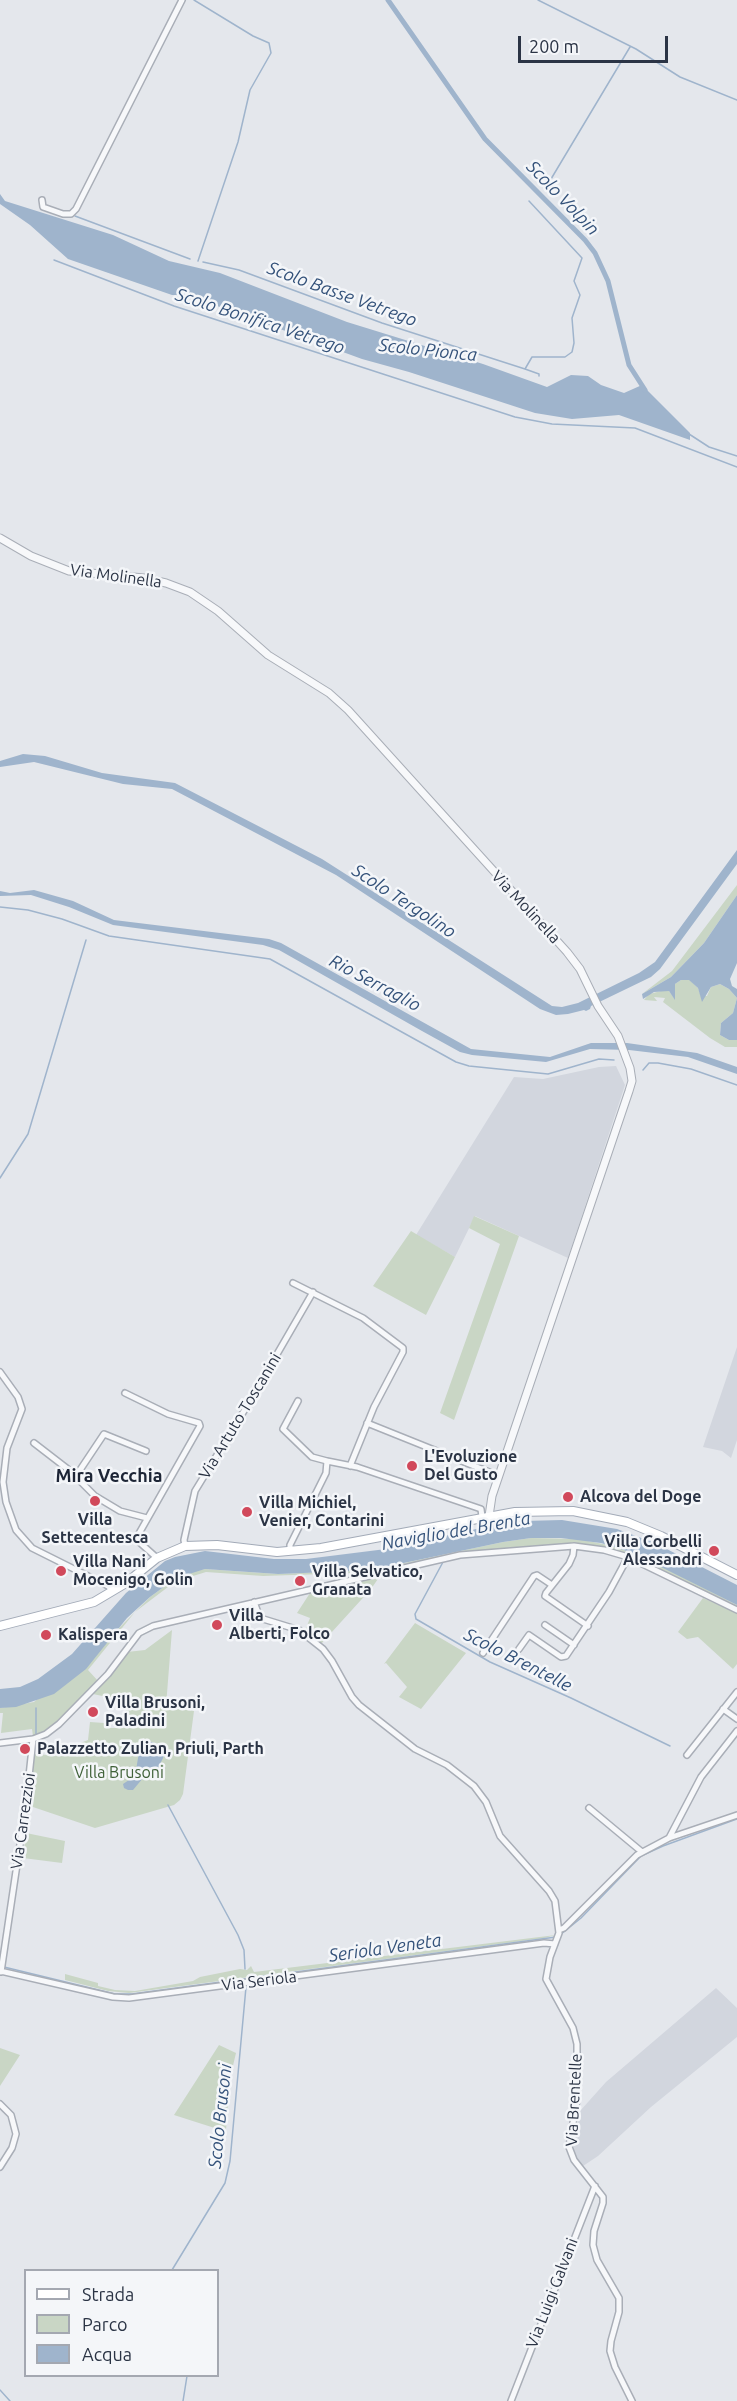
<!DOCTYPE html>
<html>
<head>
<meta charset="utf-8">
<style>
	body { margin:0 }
	#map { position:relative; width:737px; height:2401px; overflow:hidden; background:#e4e7ec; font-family:Ubuntu,sans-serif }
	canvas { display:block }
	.legend { position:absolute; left:24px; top:2269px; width:195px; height:108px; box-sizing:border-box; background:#f4f6f9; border:2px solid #a4a8b1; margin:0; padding:8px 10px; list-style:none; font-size:18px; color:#2b3445 }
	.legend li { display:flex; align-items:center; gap:12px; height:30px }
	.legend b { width:30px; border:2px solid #a4a8b1 }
	.scale { position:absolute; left:518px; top:36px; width:150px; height:27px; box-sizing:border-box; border:3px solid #2b3445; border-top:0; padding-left:8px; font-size:18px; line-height:21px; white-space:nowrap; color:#2b3445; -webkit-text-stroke:4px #f4f6f9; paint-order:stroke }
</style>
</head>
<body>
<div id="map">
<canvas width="737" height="2401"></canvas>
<ul class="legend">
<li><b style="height:8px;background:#fff"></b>Strada</li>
<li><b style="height:16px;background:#c9d6c5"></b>Parco</li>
<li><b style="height:16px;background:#9fb4cc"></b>Acqua</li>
</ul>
<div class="scale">200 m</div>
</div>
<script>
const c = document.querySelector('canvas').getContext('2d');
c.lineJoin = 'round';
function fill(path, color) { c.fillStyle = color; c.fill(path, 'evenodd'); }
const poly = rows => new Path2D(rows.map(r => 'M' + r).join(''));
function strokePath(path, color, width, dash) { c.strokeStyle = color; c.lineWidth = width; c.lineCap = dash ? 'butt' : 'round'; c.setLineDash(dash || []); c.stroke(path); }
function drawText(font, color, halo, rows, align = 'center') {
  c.font = font + ' Ubuntu,sans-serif'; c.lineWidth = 5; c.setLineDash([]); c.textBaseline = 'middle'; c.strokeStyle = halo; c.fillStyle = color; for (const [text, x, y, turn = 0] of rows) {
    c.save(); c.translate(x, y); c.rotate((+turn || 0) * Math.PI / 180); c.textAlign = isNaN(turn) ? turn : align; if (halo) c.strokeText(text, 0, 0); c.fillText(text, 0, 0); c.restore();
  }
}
fill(poly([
	[616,1066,625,1085,568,1258,475,1216,455,1257,416,1235,514,1077,543,1079,599,1067],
	[737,1347,737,1440,731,1458,722,1451,703,1447],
	[716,1988,737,2008,737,2037,651,2107,598,2156,583,2166,576,2158,573,2146,580,2111,606,2082]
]), '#d2d6de');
fill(poly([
	[737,885,737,895,704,943,671,977,642,994,672,971],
	[681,980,690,980,698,988,701,996,707,996,711,987,720,984,729,989,737,998,733,1013,721,1023,720,1035,729,1040,737,1040,737,1047,725,1047,710,1038,663,1002,665,998,654,997,657,1001,644,1000,649,994,661,991,669,991,675,999,675,984],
	[474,1216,519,1236,454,1420,440,1413,500,1244,469,1228],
	[411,1231,455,1257,426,1315,373,1286],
	[531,1538,578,1539,613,1546,652,1561,737,1605,737,1608,637,1558,614,1549,584,1544,478,1551,353,1573,263,1576,206,1572,180,1580,168,1587,135,1612,88,1670,99,1682,57,1723,48,1730,33,1736,32,1729,1,1733,3,1713,0,1713,0,1708,34,1702,115,1632,150,1597,176,1578,187,1573,205,1569,278,1574,354,1571,380,1568,503,1542],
	[380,1576,371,1589,321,1644,305,1631,310,1618,297,1613,310,1593],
	[703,1598,737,1613,737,1664,733,1669,698,1637,687,1639,678,1632],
	[415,1623,466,1653,421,1709,399,1697,407,1687,386,1663,384,1664],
	[172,1630,166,1706,194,1711,183,1794,180,1800,174,1805,95,1828,30,1806,34,1754,48,1755,57,1746,78,1744,88,1740,90,1722,104,1723,111,1728,122,1728,127,1703,126,1701,93,1694,127,1652,145,1650],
	[26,1833,65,1841,62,1863,23,1858],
	[556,1935,544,1938,129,1993,108,1991,65,1980,65,1974,98,1983,98,1986,115,1990,135,1991,193,1981,200,1977,240,1969,247,1970,251,1966,254,1972],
	[219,2045,236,2053,230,2078,226,2130,224,2131,174,2115],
	[0,2048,20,2055,0,2086]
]), '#c9d6c5');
fill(poly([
	[0,194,5,201,113,235,169,261,220,273,347,322,483,364,547,387,571,375,588,376,601,385,624,393,642,385,690,433,690,440,619,415,572,419,535,413,409,372,362,359,187,295,172,295,68,259,30,225,0,204],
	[23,754,45,756,102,773,175,783,322,859,552,1006,562,1007,578,1003,639,973,655,962,737,850,737,864,660,969,651,977,591,1006,590,1009,586,1011,584,1010,568,1014,556,1015,540,1009,336,875,172,789,123,784,34,762,0,767,0,761],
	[34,890,73,901,114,920,269,939,281,943,471,1049,550,1057,591,1043,627,1043,697,1053,737,1067,737,1074,688,1057,629,1050,590,1049,546,1062,472,1055,460,1052,422,1031,279,950,263,945,113,925,69,907,31,895,0,896,0,891,10,893],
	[737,895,737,963,730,979,732,986,737,989,737,1040,729,1040,720,1035,721,1023,733,1013,737,998,729,989,720,984,711,987,702,1002,698,988,689,980,681,980,675,984,675,1000,669,991,654,992,643,999,642,994,671,977,704,943],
	[562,1520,617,1529,655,1543,737,1585,737,1605,633,1553,601,1543,561,1538,531,1538,503,1542,380,1568,354,1571,278,1574,205,1569,176,1578,150,1597,127,1618,86,1669,54,1694,16,1707,0,1708,0,1689,20,1687,38,1679,72,1654,126,1593,165,1561,175,1557,205,1551,274,1559,306,1559,386,1549,494,1525,523,1521],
	[148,1741,158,1744,163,1749,164,1756,157,1770,143,1778,133,1790,128,1790,124,1788,123,1784,135,1776,139,1752,141,1747]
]), '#9fb4cc');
strokePath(poly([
	[194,0,253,36,269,43,271,53,250,90,238,142,198,261],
	[538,0,636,49,680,77,737,100],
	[544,186,551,179,630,47],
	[75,216,190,259],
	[54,260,174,306,515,417,552,424,635,428,737,467],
	[203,262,239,270,382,323,525,369,539,374,539,376],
	[525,369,532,357,565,357,572,352,574,343,572,318,580,295,574,281,582,258,529,201],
	[689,434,709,447,737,456],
	[0,907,28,910,62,919,109,936,270,959,456,1062,469,1066,548,1074,599,1059,614,1060],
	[643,1070,649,1063,658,1063,691,1069,737,1085],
	[0,1178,28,1134,86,940],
	[443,1562,415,1614,416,1619,490,1662,571,1698,670,1746],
	[36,1734,36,1708],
	[168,1805,238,1935,244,1950,245,1969],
	[560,1935,581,1918,641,1856,663,1846,737,1819],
	[4,1967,115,1994,132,1994,556,1937],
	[172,2270,225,2183,230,2161,246,1987],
	[0,2390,10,2401],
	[183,2401,187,2376]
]), '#9fb4cc', 1.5);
strokePath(poly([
	[388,0,485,139,585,240,595,253,608,281,629,365,645,390]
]), '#9fb4cc', 5);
const minor = poly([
	[42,200,43,207,63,214,71,214,76,209,182,0],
	[293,1283,363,1318,403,1348,403,1352,374,1407,350,1466],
	[0,1372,18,1397,22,1409,7,1448,3,1482,6,1502,16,1530,32,1548,108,1586,113,1591],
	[125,1393,168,1414,199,1423,200,1426,137,1537,138,1541,157,1558],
	[298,1401,283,1429,312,1457,327,1461],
	[367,1423,499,1476],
	[34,1443,69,1470,95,1496,120,1511,147,1518],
	[76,1476,104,1434,146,1451],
	[185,1546,184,1540,195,1491,247,1406,313,1292],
	[574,1546,573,1555,569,1564,546,1593,545,1596,588,1626],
	[290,1551,290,1545,326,1473,327,1461,357,1467,481,1509,482,1517],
	[254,1602,260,1618,299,1630,323,1649,332,1661,352,1697,359,1705,415,1749,447,1765,474,1786,486,1802,500,1836,549,1891,555,1901,559,1933,550,1957,546,1979,573,2028,577,2044,577,2099,569,2147,574,2160,603,2197,603,2203,594,2231,593,2245,597,2260,619,2298,619,2312,611,2341,610,2351,615,2367,632,2401],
	[545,1625,574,1645],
	[519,1649,529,1635,561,1657,566,1656,609,1592,628,1557],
	[483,1653,534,1576,537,1575,552,1585],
	[723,1709,737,1719],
	[0,1743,33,1739,46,1734,59,1724,108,1674,139,1633,153,1626,460,1555,574,1546,604,1550,628,1557,737,1610],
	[687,1755,737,1692],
	[589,1808,642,1852],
	[669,1838,701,1777,737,1731],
	[559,1930,564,1928,637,1855,669,1838,737,1815],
	[0,1971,113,1997,129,1998,544,1943,555,1944],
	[1,1972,26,1804,33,1739],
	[0,2104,11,2115,16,2134,12,2148,0,2167],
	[511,2401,595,2186]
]);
const tertiary = poly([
	[0,538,31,556,69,571,144,578,166,583,190,592,218,611,268,655,329,693,348,710,567,952,580,969,598,1006,618,1036,630,1068,632,1081,629,1091,492,1496,489,1516]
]);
const primary = poly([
	[0,1626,94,1602,126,1583,157,1558,185,1546,217,1545,277,1552,321,1548,515,1512,573,1511,627,1522,661,1536,737,1575]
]);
strokePath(minor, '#a9aeb7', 8);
strokePath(tertiary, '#a9aeb7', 9);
strokePath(primary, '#a3abb8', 10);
strokePath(minor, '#f7f8fa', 5);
strokePath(tertiary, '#f7f8fa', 7);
strokePath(primary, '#fff', 8);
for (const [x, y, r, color] of [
	[412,1466,6,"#d1495b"],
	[568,1497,6,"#d1495b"],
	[95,1501,6,"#d1495b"],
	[247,1512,6,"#d1495b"],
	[714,1551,6,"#d1495b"],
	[61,1571,6,"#d1495b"],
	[300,1581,6,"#d1495b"],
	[217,1625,6,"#d1495b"],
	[46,1635,6,"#d1495b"],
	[93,1712,6,"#d1495b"],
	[25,1749,6,"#d1495b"]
]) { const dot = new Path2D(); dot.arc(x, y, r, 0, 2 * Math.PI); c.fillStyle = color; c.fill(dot); strokePath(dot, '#f4f6f9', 2); }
drawText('16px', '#2b3445', '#f4f6f9', [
	["Via Molinella",116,576,8],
	["Via Molinella",526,907,47],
	["Via Artuto Toscanini",240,1416,-59],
	["Via Carrezzioi",23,1821,-82],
	["Via Seriola",259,1981,-7],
	["Via Brentelle",574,2100,-87],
	["Via Luigi Galvani",552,2293,-69]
]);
drawText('bold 16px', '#2b3445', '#f4f6f9', [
	["L'Evoluzione",424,1457],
	["Del Gusto",424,1475],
	["Alcova del Doge",580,1497],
	["Villa Michiel,",259,1503],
	["Venier, Contarini",259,1521],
	["Villa",95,1520,"center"],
	["Settecentesca",95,1538,"center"],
	["Villa Corbelli",702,1542,"right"],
	["Alessandri",702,1560,"right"],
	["Villa Nani",73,1562],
	["Mocenigo, Golin",73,1580],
	["Villa Selvatico,",312,1572],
	["Granata",312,1590],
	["Villa",229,1616],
	["Alberti, Folco",229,1634],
	["Kalispera",58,1635],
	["Villa Brusoni,",105,1703],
	["Paladini",105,1721],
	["Palazzetto Zulian, Priuli, Parth",37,1749]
], 'left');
drawText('16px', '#3f6138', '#f4f6f9', [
	["Villa Brusoni",119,1773]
]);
drawText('italic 18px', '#34527a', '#f4f6f9', [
	["Scolo Volpin",563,198,46],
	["Scolo Basse Vetrego",342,294,20],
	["Scolo Bonifica Vetrego",260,321,18],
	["Scolo Pionca",428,350,6],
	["Scolo Tergolino",404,901,33],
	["Rio Serraglio",375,983,28],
	["Naviglio del Brenta",456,1531,-10],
	["Scolo Brentelle",518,1660,27],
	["Seriola Veneta",385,1948,-8],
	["Scolo Brusoni",220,2116,-84]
]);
drawText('bold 18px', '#1d2536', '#f4f6f9', [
	["Mira Vecchia",109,1476]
]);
</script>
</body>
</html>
